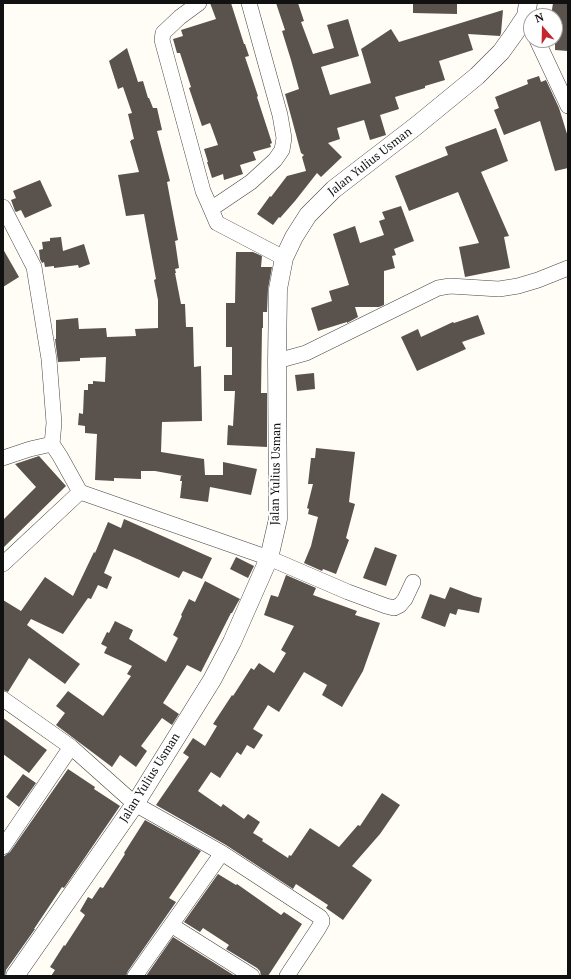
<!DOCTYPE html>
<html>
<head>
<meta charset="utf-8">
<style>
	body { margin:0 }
	#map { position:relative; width:571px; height:979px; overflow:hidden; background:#fffdf5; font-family:"PT Serif",serif }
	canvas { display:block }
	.frame { position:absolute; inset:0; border:4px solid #111; pointer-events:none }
	.north { position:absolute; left:523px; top:8px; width:40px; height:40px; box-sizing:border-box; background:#fff; border:1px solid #a0a0a0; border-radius:50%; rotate:340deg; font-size:11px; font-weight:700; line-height:16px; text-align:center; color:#111 }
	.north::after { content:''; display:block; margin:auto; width:14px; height:18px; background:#c4262e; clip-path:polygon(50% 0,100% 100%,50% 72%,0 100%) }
</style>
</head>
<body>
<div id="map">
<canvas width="571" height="979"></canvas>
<div class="frame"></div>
<div class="north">N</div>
</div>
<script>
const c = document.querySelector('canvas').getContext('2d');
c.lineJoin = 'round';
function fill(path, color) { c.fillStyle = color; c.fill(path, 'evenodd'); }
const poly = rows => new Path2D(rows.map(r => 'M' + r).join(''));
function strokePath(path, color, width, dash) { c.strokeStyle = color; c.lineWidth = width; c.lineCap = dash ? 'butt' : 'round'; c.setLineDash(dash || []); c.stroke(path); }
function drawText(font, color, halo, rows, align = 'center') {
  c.font = font + ' "PT Serif",serif'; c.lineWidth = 4; c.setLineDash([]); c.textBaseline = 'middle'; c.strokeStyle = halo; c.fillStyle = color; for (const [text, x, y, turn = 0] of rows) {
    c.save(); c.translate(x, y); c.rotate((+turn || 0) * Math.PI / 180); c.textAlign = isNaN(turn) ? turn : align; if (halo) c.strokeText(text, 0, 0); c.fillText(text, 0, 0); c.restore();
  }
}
fill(poly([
	[210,3,231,3,244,44,245,44,249,56,245,57,258,96,257,97,272,143,270,144,271,147,253,152,256,160,240,165,243,174,224,180,223,174,212,178,207,162,208,162,204,149,218,145,210,123,202,126,189,88,191,87,180,53,177,53,173,39,183,36,181,30,216,19],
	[276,3,298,3,304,21,301,22,313,54,334,48,327,25,348,19,359,56,321,67,330,95,371,83,361,49,391,29,399,42,503,10,501,33,500,36,468,34,473,50,439,61,445,80,425,86,425,88,395,97,399,109,380,115,386,135,370,140,364,120,337,128,340,139,328,143,342,157,321,177,317,173,295,201,280,218,279,217,273,225,257,214,270,196,271,197,287,176,306,171,302,157,304,155,301,153,285,94,299,89,291,60,282,31,285,30],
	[413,3,457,3,457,14,413,13],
	[553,3,568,3,568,51,555,50,555,16,551,16],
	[127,48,138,82,143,81,148,98,149,98,153,108,157,108,162,130,157,131,169,177,170,181,167,182,178,240,175,241,179,268,175,269,176,273,175,273,181,304,185,304,186,327,193,327,194,367,201,366,202,421,162,422,161,452,204,459,205,475,223,475,223,462,257,469,251,495,210,487,208,502,180,498,182,481,180,481,181,476,183,476,155,471,141,471,141,479,114,478,114,481,95,480,97,434,85,433,85,426,78,425,79,413,83,414,84,390,88,390,88,384,93,384,93,381,105,382,106,357,80,358,80,361,58,362,55,339,56,339,56,320,78,318,79,329,106,328,107,337,136,336,135,329,158,328,158,300,154,280,156,279,144,214,126,216,118,175,139,172,130,141,131,141,131,140,134,139,128,114,132,113,123,87,118,89,109,61],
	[539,76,541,82,546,80,559,108,568,137,568,168,555,171,540,121,504,135,494,110,499,108,495,97,528,84,527,80],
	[496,128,508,161,481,172,509,236,504,237,510,268,465,277,459,247,479,243,458,192,409,211,395,176,448,155,445,147],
	[40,180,52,206,25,218,21,210,16,212,15,211,11,200,16,198,13,191],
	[401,206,414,241,394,249,396,255,392,256,395,268,384,271,384,305,379,307,355,307,358,317,347,323,347,322,318,331,311,308,332,301,329,291,349,285,333,234,355,226,360,243,384,235,379,221,385,219,382,212],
	[61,237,63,251,84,244,90,264,79,268,78,265,54,268,54,266,45,267,44,262,42,263,40,259,39,250,43,249,42,242,50,241,50,238],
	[3,249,19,277,3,287],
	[236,252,253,252,262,256,261,267,272,267,268,289,267,312,263,312,263,328,262,328,261,393,267,393,267,447,227,445,228,425,233,426,235,391,224,391,224,375,232,375,232,347,226,347,226,303,235,303],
	[478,315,485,334,462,342,466,349,417,371,401,337,418,329,421,337,453,322,454,323],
	[314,373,315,389,297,391,295,375],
	[316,448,355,452,349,502,355,504,346,538,349,540,336,574,323,569,322,571,304,563,311,546,318,517,308,514,309,509,307,508,313,484,308,484,311,458,315,458],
	[39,456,66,486,3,548,3,520,36,487,15,464],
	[124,519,212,558,202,579,183,571,179,578,141,561,142,561,114,549,104,573,112,577,107,589,98,585,91,599,88,598,63,634,31,619,27,625,80,664,65,684,29,658,8,692,3,690,3,600,21,611,45,577,73,596,94,552,95,553,108,522,121,528],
	[375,547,397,555,386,586,363,578],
	[236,557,254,566,248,578,230,569],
	[286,575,316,588,313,595,357,611,355,615,380,623,363,671,342,707,322,695,327,685,304,672,279,712,268,705,253,729,263,735,254,749,247,745,241,755,237,752,220,778,211,772,198,791,221,807,223,804,244,819,248,814,260,822,253,833,263,839,262,841,288,858,289,855,291,856,310,828,339,847,358,825,360,826,382,793,400,805,380,834,352,866,372,880,343,920,326,908,328,905,296,884,293,889,226,845,156,805,189,757,183,753,193,738,205,746,217,726,213,724,232,695,233,696,251,668,254,670,259,663,274,673,286,653,281,650,294,626,264,615,271,595,278,597],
	[205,581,240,599,238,602,232,613,231,613,201,672,187,665,163,703,179,714,172,725,162,718,141,746,147,751,136,767,120,755,112,767,56,725,65,713,56,706,68,691,103,716,131,676,127,674,132,666,104,653,107,647,101,644,107,632,109,633,115,621,133,630,129,639,166,662,178,638,173,635,182,616,181,615,189,599,195,602],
	[450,587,474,596,482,598,479,613,458,609,456,615,450,613,445,627,421,618,430,594,445,599],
	[3,718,47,750,29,773,3,754],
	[68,769,95,787,94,789,120,806,64,888,62,887,34,929,35,929,6,970,5,976,3,976,3,857,10,852],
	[23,774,36,783,19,807,6,797],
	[145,820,201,851,169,898,176,902,128,971,126,976,51,976,55,970,50,967,64,945,65,946,85,915,80,911,88,897,92,899,100,887,103,888,125,854,124,853],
	[218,874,236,885,237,884,281,915,284,912,302,924,268,976,261,976,260,971,257,968,226,949,229,945,203,928,200,932,184,922],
	[173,937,235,976,146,976]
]), '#5a524d');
const minor = poly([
	[199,3,180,17,163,33,162,40,203,191,211,209,251,182,275,160,282,150,284,138,280,115,249,3],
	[537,40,568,106],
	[3,207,34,267,49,359,54,423,52,444],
	[211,209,217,223,284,258],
	[277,361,306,353,438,288,450,286,499,289,518,286,538,280,568,268],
	[3,458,30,449,52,444,60,456,80,492,269,558,348,592,386,606,394,608,400,605,405,599,413,582],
	[3,564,80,492],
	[3,699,71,747,135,804,222,853,320,917,322,920,322,922,318,929,287,976],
	[3,847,71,747],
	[171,925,252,976],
	[135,976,222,853]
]);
const tertiary = poly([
	[15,976,135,804,212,680,232,642,269,558,278,519,277,361,278,289,284,258,294,237,308,215,334,189,416,126,477,76,501,52,514,34,526,16,528,3]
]);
strokePath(minor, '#444', 16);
strokePath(tertiary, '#444', 19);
strokePath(minor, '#fff', 15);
strokePath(tertiary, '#fff', 18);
drawText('12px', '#111', '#fff', [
	["Jalan Yulius Usman",370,162,-38],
	["Jalan Yulius Usman",276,474,-89],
	["Jalan Yulius Usman",150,778,-58]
]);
</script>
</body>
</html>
